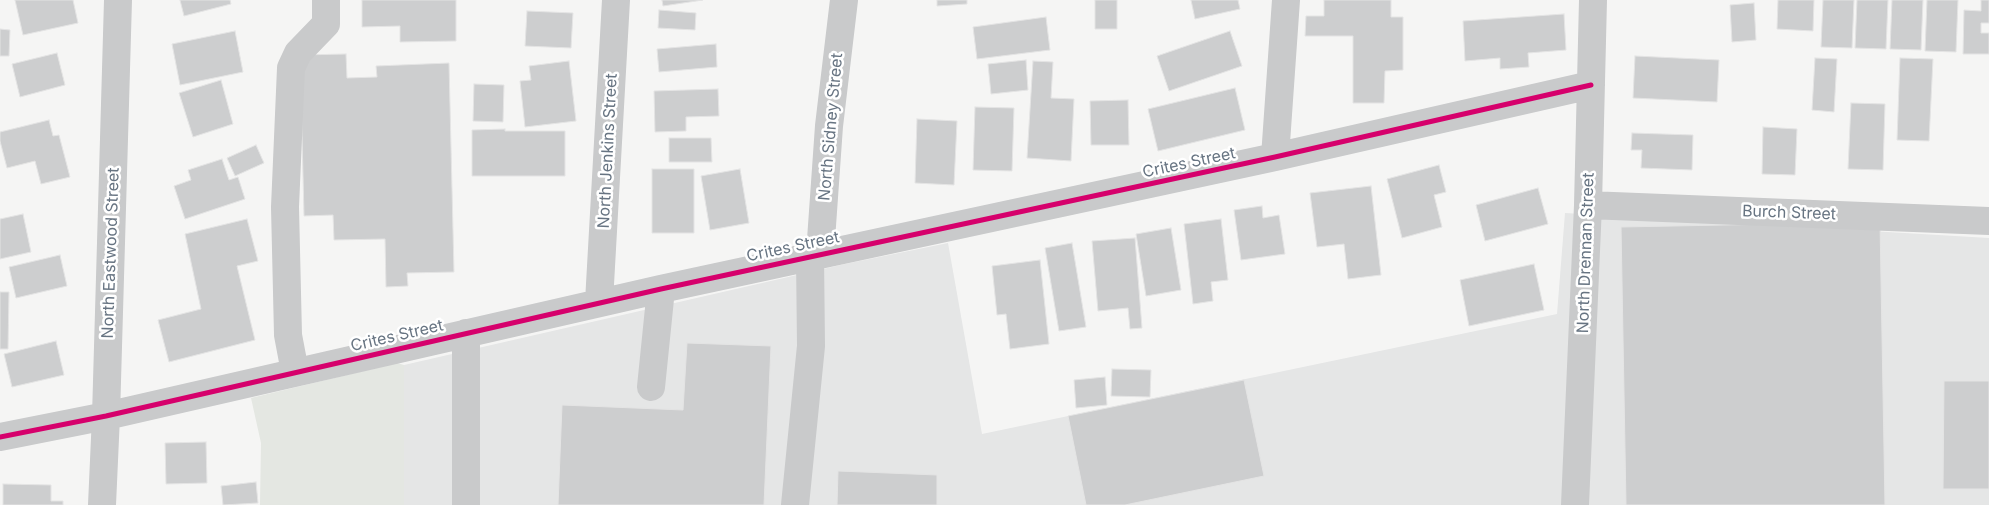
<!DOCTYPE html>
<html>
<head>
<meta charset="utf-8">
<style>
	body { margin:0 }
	canvas { display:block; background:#f5f5f4 }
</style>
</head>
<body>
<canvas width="1989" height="505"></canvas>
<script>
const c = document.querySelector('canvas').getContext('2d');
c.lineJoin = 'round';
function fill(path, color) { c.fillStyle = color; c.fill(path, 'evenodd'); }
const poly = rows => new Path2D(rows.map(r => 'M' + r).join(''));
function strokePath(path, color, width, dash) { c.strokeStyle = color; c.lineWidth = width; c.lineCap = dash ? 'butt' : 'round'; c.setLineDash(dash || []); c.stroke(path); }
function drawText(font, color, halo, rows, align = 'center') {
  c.font = font + ' Inter,sans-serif'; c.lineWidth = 5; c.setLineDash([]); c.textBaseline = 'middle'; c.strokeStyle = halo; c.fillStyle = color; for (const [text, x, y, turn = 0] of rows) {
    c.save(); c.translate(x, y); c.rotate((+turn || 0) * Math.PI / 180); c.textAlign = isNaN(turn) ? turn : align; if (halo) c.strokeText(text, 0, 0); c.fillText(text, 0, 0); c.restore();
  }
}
fill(poly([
	[1565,213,1989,238,1989,505,404,505,404,365,845,264,948,243,982,434,1557,314]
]), '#e5e6e6');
fill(poly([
	[397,363,404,365,404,505,260,505,261,443,251,398]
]), '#e4e7e2');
const building = poly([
	[15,0,73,0,78,23,23,35,15,0],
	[180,0,230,0,231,4,184,16,180,0],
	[362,0,456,0,456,41,400,42,400,26,362,27,362,0],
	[662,0,703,0,663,6,662,0],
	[937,0,967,0,967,4,937,6,937,0],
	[1095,0,1117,0,1117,29,1095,29,1095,0],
	[1191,0,1238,0,1240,9,1195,19,1191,0],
	[1324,0,1391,0,1391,17,1403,17,1403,70,1385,71,1384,103,1353,103,1353,36,1305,36,1306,16,1324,16,1324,0],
	[1778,0,1814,0,1813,31,1777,29,1778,0],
	[1823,0,1854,0,1852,48,1821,47,1823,0],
	[1857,0,1888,0,1886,49,1855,48,1857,0],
	[1892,0,1923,0,1921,50,1890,49,1892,0],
	[1927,0,1958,0,1956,52,1925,51,1927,0],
	[1981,0,1989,0,1989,23,1981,23,1981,33,1989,33,1989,54,1963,54,1964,10,1981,11,1981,0],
	[1754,3,1756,40,1732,42,1730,5,1754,3],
	[659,10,696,13,695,30,658,28,659,10],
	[527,11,573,13,571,48,525,46,527,11],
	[1564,14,1566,50,1528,53,1529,67,1500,69,1500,58,1465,61,1463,21,1564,14],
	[1046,17,1050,50,977,59,973,27,1046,17],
	[0,29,10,30,9,56,0,56,0,29],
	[235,31,243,72,180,85,172,44,235,31],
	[1230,31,1242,66,1169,91,1157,56,1230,31],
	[716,44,717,67,659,72,657,49,716,44],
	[57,53,65,85,20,97,12,64,57,53],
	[346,54,347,78,377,77,376,66,449,63,454,272,407,273,408,286,386,287,385,239,334,240,333,215,304,216,300,55,346,54],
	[1635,56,1719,60,1717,102,1633,98,1635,56],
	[1815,58,1837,59,1834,112,1812,110,1815,58],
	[1900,58,1933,59,1929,141,1897,140,1900,58],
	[1026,60,1028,90,991,94,988,64,1026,60],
	[569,61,576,121,525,127,520,81,531,80,529,66,569,61],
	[1033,61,1053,62,1051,98,1074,99,1071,161,1027,158,1033,61],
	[221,80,233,124,193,137,179,93,221,80],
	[474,84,504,85,503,122,473,121,474,84],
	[1235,88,1245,130,1158,151,1148,109,1235,88],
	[718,89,719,116,686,117,686,131,655,132,654,91,718,89],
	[1128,100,1129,145,1091,145,1090,101,1128,100],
	[1851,103,1885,104,1883,170,1848,169,1851,103],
	[975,107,1014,108,1012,171,973,170,975,107],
	[917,119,957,121,954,185,915,183,917,119],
	[49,120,53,136,59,135,70,177,41,184,35,161,7,168,0,141,0,132,49,120],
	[1763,127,1797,129,1795,175,1762,174,1763,127],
	[505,129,505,131,565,131,565,176,472,176,472,130,505,129],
	[1632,133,1693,135,1692,170,1641,168,1642,150,1631,150,1632,133],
	[669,138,711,138,712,162,669,162,669,138],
	[256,145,264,163,235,176,227,158,256,145],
	[222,159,229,180,238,177,245,199,185,219,174,186,191,180,188,170,222,159],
	[1439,165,1446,192,1434,195,1442,227,1402,238,1387,179,1439,165],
	[652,169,694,169,694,233,652,233,652,169],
	[740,169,749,223,710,230,701,176,740,169],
	[1371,186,1381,275,1348,279,1344,244,1317,247,1310,193,1371,186],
	[1538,188,1548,224,1485,241,1476,205,1538,188],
	[1262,206,1263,218,1279,215,1285,254,1241,260,1234,210,1262,206],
	[23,214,31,252,0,259,0,219,23,214],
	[247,219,258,261,237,266,255,340,169,362,158,320,201,309,185,234,247,219],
	[1221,219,1228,280,1211,282,1213,301,1193,304,1184,224,1221,219],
	[1880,222,1885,505,1626,505,1621,227,1880,222],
	[1171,228,1181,290,1146,296,1136,234,1171,228],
	[1135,238,1142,328,1130,329,1128,308,1098,311,1092,241,1135,238],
	[1072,243,1086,327,1059,331,1045,248,1072,243],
	[60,255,67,286,16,298,9,267,60,255],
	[1040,260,1049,344,1010,349,1006,314,997,315,992,266,1040,260],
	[1534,264,1544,310,1469,326,1460,280,1534,264],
	[0,292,9,292,8,349,0,349,0,292],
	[56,341,64,375,12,387,4,354,56,341],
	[687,343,771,346,764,505,558,505,562,405,683,410,687,343],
	[1112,369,1151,370,1150,397,1111,396,1112,369],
	[1105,377,1107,405,1076,408,1074,380,1105,377],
	[1244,380,1264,476,1125,505,1086,505,1068,416,1244,380],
	[1944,381,1989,381,1989,489,1943,489,1944,381],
	[206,442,207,483,166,484,165,443,206,442],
	[838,471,937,475,937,505,837,505,838,471],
	[256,482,258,503,223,505,221,486,256,482],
	[3,484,51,485,51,501,63,501,63,505,3,505,3,484]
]);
fill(building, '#cdcecf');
strokePath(building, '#e4e4e4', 1);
strokePath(poly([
	[1275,157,1286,0],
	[1588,205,1989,221],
	[820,254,829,126,844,0],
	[599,302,616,0],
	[295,372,288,335,285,207,291,68,298,53,326,24,326,0],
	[651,387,661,289],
	[0,437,106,416,661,289,1275,157,1591,85],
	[102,505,106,416,118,0],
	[466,505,466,333],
	[795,505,811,346,810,256],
	[1575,505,1588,205,1593,0]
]), '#c9cacb', 28);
strokePath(poly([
	[0,437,106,416,661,289,1275,157,1591,85]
]), '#d6006c', 5);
drawText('16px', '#677482', '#fff', [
	["North Sidney Street",831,127,-85],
	["North Jenkins Street",608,151,-87],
	["Crites Street",1189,163,-12],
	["Burch Street",1789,213,2],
	["Crites Street",793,247,-12],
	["North Eastwood Street",111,253,-88],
	["North Drennan Street",1586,253,-88],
	["Crites Street",397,336,-13]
]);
</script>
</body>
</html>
